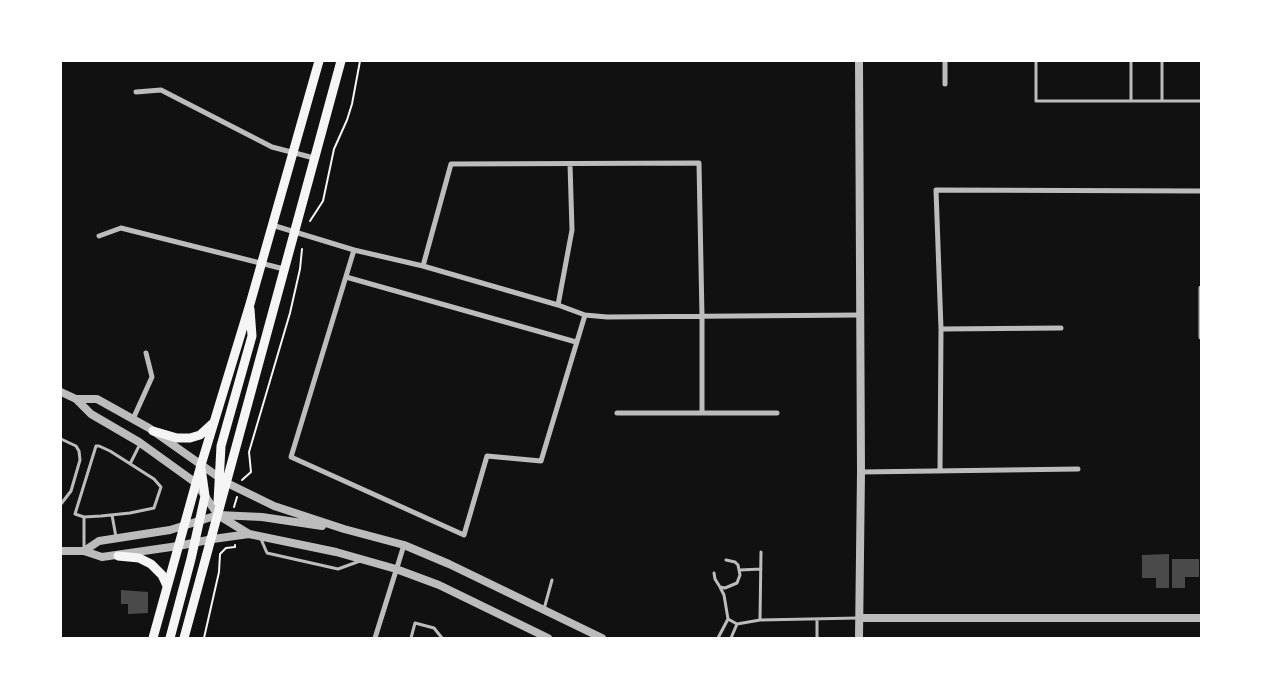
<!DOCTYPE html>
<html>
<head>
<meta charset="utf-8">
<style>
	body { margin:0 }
	#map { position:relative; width:1262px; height:699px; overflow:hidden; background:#111; font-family:"Sofia Sans Condensed",sans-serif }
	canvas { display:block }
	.frame { position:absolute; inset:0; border:62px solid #fff; pointer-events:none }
</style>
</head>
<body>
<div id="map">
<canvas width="1262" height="699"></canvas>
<div class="frame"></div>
</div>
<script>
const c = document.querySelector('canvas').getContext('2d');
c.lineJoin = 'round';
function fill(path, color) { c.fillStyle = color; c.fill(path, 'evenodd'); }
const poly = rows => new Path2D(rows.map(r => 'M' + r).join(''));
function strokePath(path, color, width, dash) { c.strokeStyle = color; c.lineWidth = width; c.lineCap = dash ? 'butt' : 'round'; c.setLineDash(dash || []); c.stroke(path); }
fill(poly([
	[1169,554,1169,588,1156,588,1156,578,1142,578,1142,555],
	[1172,559,1199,559,1199,577,1185,577,1185,588,1172,588],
	[121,590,148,592,148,613,128,614,128,604,121,604]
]), '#4a4a4a');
strokePath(poly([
	[310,221,323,201,334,149,347,120,352,104,360,61],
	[242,480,251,472,249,452,290,313,300,269,302,249],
	[234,507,237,497],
	[204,638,219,572,220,554,226,548,235,547,235,545]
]), '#f5f5f5', 2);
strokePath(poly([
	[1036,61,1036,101,1201,101],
	[1131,61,1131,101],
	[1162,101,1162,61],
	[61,439,76,446,79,451,80,460,71,491,61,504],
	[96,446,99,446,110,451,154,479,161,487,154,508,130,513,101,516,84,517,75,514,96,446],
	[130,464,140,444],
	[112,515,116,537],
	[84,517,84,551],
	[261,539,267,553,338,569,360,561],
	[740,570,761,569],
	[714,573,715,579,720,587,725,588,737,583,740,575,738,565,735,562,726,560],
	[720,587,724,595,728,619,737,624,760,620,858,618],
	[544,609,552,580],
	[817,619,817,638],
	[760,620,761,552],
	[411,638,415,623,434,628,442,638],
	[718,638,728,619],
	[731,638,737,624]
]), '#bcbcbc', 3);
strokePath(poly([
	[945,84,945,61],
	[136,92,161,90,272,147,314,158],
	[272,225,354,250,423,266,558,305,585,315,607,317,860,315],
	[99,236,121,228,284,269],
	[354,250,291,457,464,535,487,456,541,461,585,315],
	[423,266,451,164,699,163,702,317,702,413],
	[346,277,576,342],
	[1201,288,1201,337],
	[558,305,572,230,570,164],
	[941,329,1061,328],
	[617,413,777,413],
	[133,419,152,377,146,353],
	[940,471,941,329,936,190,1201,191],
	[861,472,1078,469],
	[375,638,404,545]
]), '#bcbcbc', 5);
strokePath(poly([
	[61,392,76,399,91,414,139,442,196,483,218,515,249,534,336,552,396,569,439,585,548,638],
	[76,399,97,399,149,428,227,483,274,506,344,529,404,545,449,564,602,638],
	[61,551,84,551,102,557,178,546,213,539,249,534],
	[84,551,99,541,170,530,218,515,262,517,322,526],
	[859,618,1201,618],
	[859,638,861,472,859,61]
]), '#bcbcbc', 8);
strokePath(poly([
	[153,431,177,438,190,438,200,435,212,424],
	[218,502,221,446,252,336,250,309],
	[118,556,139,558,151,564,162,575,167,586],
	[153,638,201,465,250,304,319,61],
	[170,638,191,559,205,496,201,468],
	[184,638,341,61]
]), '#f5f5f5', 9);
</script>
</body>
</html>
